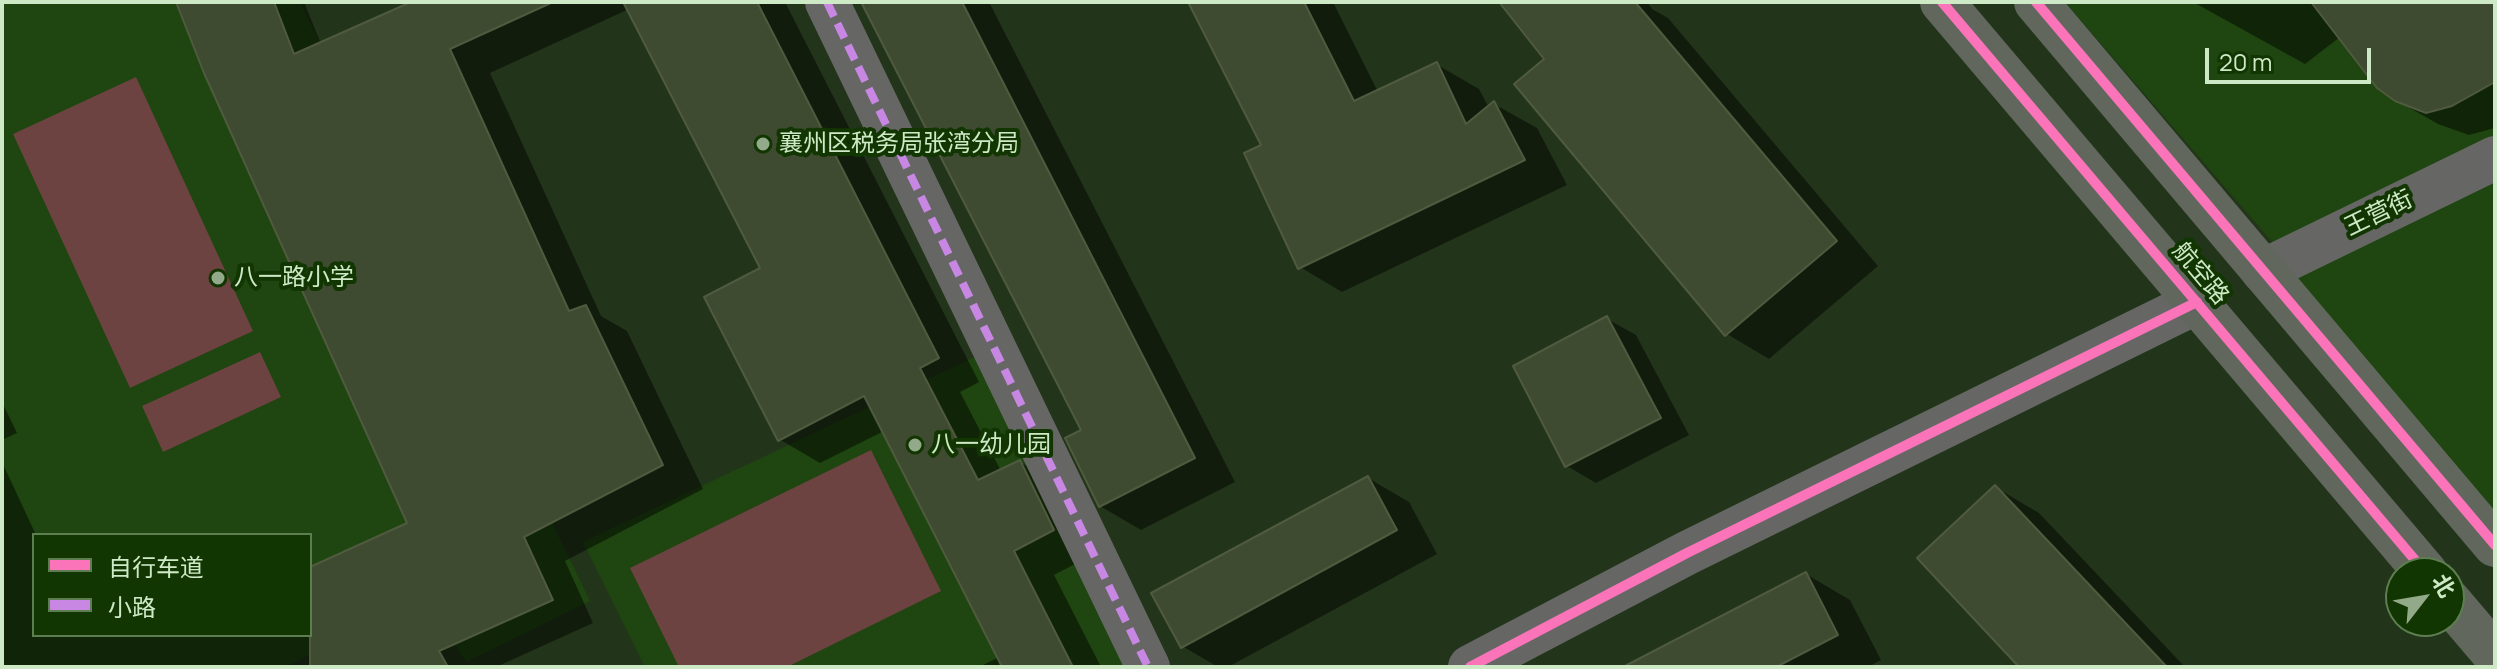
<!DOCTYPE html>
<html>
<head>
<meta charset="utf-8">
<style>
	body { margin:0 }
	#map { position:relative; width:2497px; height:669px; overflow:hidden; background:#22351a; font-family:Manrope,"Noto Sans SC",sans-serif }
	canvas { display:block }
	.frame { position:absolute; inset:0; border:4px solid #cee9c6; pointer-events:none }
	.legend { position:absolute; left:32px; top:533px; width:280px; height:104px; box-sizing:border-box; background:#123602; border:2px solid #5d7e50; margin:0; padding:10px 14px; list-style:none; font-size:24px; color:#cee9c6 }
	.legend li { display:flex; align-items:center; gap:16px; height:40px }
	.legend b { width:40px; border:2px solid #5d7e50 }
	.north { position:absolute; left:2385px; top:557px; width:80px; height:80px; box-sizing:border-box; background:#123602; border:2px solid #5d7e50; border-radius:50%; rotate:59deg; font-size:22px; font-weight:700; line-height:32px; text-align:center; color:#cee9c6 }
	.north::after { content:''; display:block; margin:auto; width:28px; height:36px; background:#92aa8a; clip-path:polygon(50% 0,100% 100%,50% 72%,0 100%) }
	.scale { position:absolute; left:2205px; top:48px; width:166px; height:36px; box-sizing:border-box; border:4px solid #cee9c6; border-top:0; padding-left:10px; font-size:24px; line-height:28px; white-space:nowrap; color:#cee9c6; -webkit-text-stroke:6px #123602; paint-order:stroke }
</style>
</head>
<body>
<div id="map">
<canvas width="2497" height="669"></canvas>
<div class="frame"></div>
<ul class="legend">
<li><b style="height:10px;background:#fb73b8"></b>自行车道</li>
<li><b style="height:10px;background:#c787e3"></b>小路</li>
</ul>
<div class="north">北</div>
<div class="scale">20 m</div>
</div>
<script>
const c = document.querySelector('canvas').getContext('2d');
c.lineJoin = 'round';
function fill(path, color) { c.fillStyle = color; c.fill(path, 'evenodd'); }
const poly = rows => new Path2D(rows.map(r => 'M' + r).join(''));
function strokePath(path, color, width, dash) { c.strokeStyle = color; c.lineWidth = width; c.lineCap = dash ? 'butt' : 'round'; c.setLineDash(dash || []); c.stroke(path); }
function drawText(font, color, halo, rows, align = 'center') {
  c.font = font + ' Manrope,"Noto Sans SC",sans-serif'; c.lineWidth = 8; c.setLineDash([]); c.textBaseline = 'middle'; c.strokeStyle = halo; c.fillStyle = color; for (const [text, x, y, turn = 0] of rows) {
    c.save(); c.translate(x, y); c.rotate((+turn || 0) * Math.PI / 180); c.textAlign = isNaN(turn) ? turn : align; if (halo) c.strokeText(text, 0, 0); c.fillText(text, 0, 0); c.restore();
  }
}
fill(poly([
	[2,2,300,2,590,601,466,662,427,600,284,667,2,667],
	[34,535,310,535,310,635,34,635],
	[2065,2,2495,2,2495,143,2280,251],
	[2495,172,2495,533,2280,282],
	[994,348,1148,667,645,667,583,542]
]), '#1f4510');
fill(poly([
	[136,77,253,331,130,388,13,134],
	[260,352,281,397,163,452,142,406],
	[871,450,941,591,787,667,679,667,630,568]
]), '#6c4341');
fill(poly([
	[178,2,304,2,321,44,414,2,785,2,979,382,960,392,1001,471,1020,462,1061,486,1094,554,1054,575,1101,667,979,667,999,657,884,431,820,463,779,439,762,269,629,9,490,73,601,316,627,331,703,489,565,561,593,623,496,667,2,667,2,462,36,535,34,535,34,635,310,635,310,569,410,524],
	[864,2,989,2,1235,482,1141,530,1100,506,1084,431],
	[1190,2,1333,2,1378,92,1436,64,1479,89,1489,108,1494,104,1537,128,1567,185,1342,292,1300,267,1263,146],
	[1502,2,1647,2,1652,9,1668,18,1878,266,1769,359,1727,334,1547,59],
	[2193,2,2495,2,2495,128,2469,135,2438,124,2396,100,2340,37,2305,64],
	[1607,319,1636,335,1689,435,1596,483,1567,466],
	[2,402,17,433,2,440],
	[1368,478,1409,502,1437,554,1228,667,1218,667,1182,646],
	[1995,487,2039,513,2185,667,2022,667],
	[1806,574,1850,600,1881,660,1868,667,1627,667]
]), '#0007');
const building = poly([
	[176,2,274,2,294,54,411,2,553,2,450,49,569,311,586,305,663,465,524,537,553,600,439,651,448,667,310,667,310,567,407,523,204,73,176,2],
	[623,2,757,2,939,358,920,368,978,480,1020,460,1054,530,1014,551,1073,667,1002,667,864,396,778,441,704,297,760,268,623,2],
	[861,2,962,2,1195,458,1099,507,1065,438,1081,430,861,2],
	[1188,2,1304,2,1354,101,1437,62,1466,124,1494,101,1525,160,1298,269,1244,153,1261,145,1188,2],
	[1499,2,1635,2,1837,241,1725,336,1514,84,1544,59,1499,2],
	[2311,2,2495,2,2495,82,2452,106,2426,113,2395,101,2377,88,2311,2],
	[1607,316,1661,418,1565,467,1513,366,1607,316],
	[1368,476,1397,530,1181,648,1151,593,1368,476],
	[1995,485,2167,667,2019,667,1917,558,1995,485],
	[1806,572,1838,635,1776,667,1623,667,1806,572]
]);
fill(building, '#3e4b31');
strokePath(building, '#4f5a3e', 2);
strokePath(poly([
	[827,2,1148,667],
	[2263,271,2495,158],
	[1470,667,1687,553,2197,302]
]), '#666765', 44);
strokePath(poly([
	[1942,2,2426,573],
	[2036,2,2495,545],
	[2449,601,2495,655]
]), '#62675e', 44);
strokePath(poly([
	[827,2,1148,667]
]), '#c787e3', 8, [16, 8]);
strokePath(poly([
	[1942,2,2426,573],
	[2036,2,2495,545],
	[1470,667,1687,553,2197,302]
]), '#fb73b8', 10);
for (const [x, y, r, color] of [
	[763,144,8,"#92aa8a"],
	[218,278,8,"#92aa8a"],
	[915,445,8,"#92aa8a"]
]) { const dot = new Path2D(); dot.arc(x, y, r, 0, 2 * Math.PI); c.fillStyle = color; c.fill(dot); strokePath(dot, '#123602', 3); }
drawText('24px', '#cee9c6', '#123602', [
	["襄州区税务局张湾分局",779,144],
	["八一路小学",234,278],
	["八一幼儿园",931,445]
], 'left');
drawText('24px', '#cee9c6', '#123602', [
	["王营街",2379,214,-26],
	["航空路",2200,274,50]
]);
</script>
</body>
</html>
